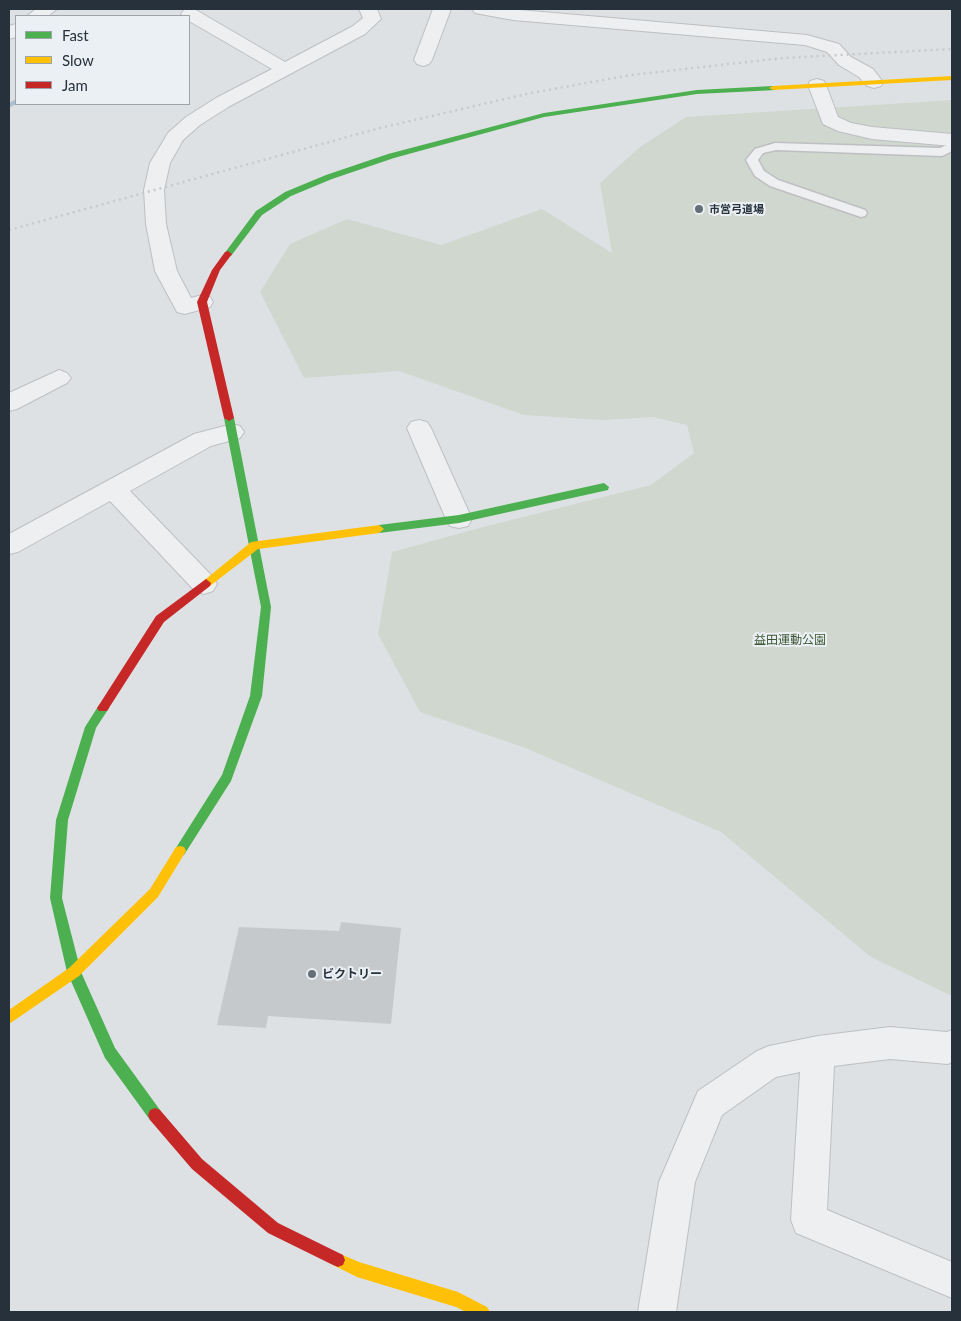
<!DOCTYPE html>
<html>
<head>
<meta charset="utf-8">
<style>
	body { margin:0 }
	#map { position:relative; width:961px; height:1321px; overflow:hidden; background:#dee1e4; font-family:Lato,sans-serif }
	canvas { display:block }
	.frame { position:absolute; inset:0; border:10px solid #26313c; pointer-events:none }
	.legend { position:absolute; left:15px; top:15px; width:175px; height:90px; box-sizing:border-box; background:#ebf0f4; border:1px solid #9ca4aa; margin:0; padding:6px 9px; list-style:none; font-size:15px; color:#26313c }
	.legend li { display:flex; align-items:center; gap:10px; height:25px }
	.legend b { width:25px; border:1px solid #9ca4aa }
</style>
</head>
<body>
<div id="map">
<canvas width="961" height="1321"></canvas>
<div class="frame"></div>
<ul class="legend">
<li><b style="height:6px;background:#4caf50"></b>Fast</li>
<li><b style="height:6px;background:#ffc107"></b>Slow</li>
<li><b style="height:6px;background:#c62828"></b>Jam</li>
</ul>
</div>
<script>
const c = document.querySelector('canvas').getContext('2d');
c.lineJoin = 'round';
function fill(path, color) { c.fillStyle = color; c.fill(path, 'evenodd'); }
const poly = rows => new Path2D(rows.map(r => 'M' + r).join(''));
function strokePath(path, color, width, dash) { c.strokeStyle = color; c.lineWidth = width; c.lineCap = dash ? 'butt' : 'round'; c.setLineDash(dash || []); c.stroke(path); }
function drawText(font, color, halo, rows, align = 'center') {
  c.font = font + ' Lato,"Noto Sans JP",sans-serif'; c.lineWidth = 4; c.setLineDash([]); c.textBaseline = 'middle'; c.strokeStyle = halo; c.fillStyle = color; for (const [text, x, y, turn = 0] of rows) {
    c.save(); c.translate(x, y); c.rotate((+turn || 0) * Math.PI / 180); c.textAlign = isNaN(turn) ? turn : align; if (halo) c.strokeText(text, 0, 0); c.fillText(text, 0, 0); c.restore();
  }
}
fill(poly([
	[952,100,952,996,871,957,721,832,523,747,420,712,378,634,392,552,487,526,651,485,694,453,687,425,653,417,603,420,524,415,399,371,304,378,260,292,290,244,347,219,441,245,542,209,612,253,600,183,640,147,686,117]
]), '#d0d7cf');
fill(poly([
	[16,99,16,104,9,108,9,103,16,99]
]), '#acc2ce');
fill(poly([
	[341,922,401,928,391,1024,268,1016,266,1028,217,1025,239,927,339,931]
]), '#c6c9cc');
const lane = poly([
	[775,143,940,148,952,143,952,151,942,156,776,150,763,153,758,160,764,171,778,180,865,210,867,213,865,216,861,217,770,186,755,176,746,160,755,149,775,143]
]);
const street = poly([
	[36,9,57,9,48,16,27,16,36,9],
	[190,9,196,10,285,62,353,26,363,18,359,9,377,9,381,19,365,34,230,106,200,125,183,140,170,163,164,190,166,224,177,271,191,298,202,295,210,297,213,302,210,307,185,314,177,312,155,271,146,224,144,190,150,163,168,133,186,117,216,98,272,69,189,21,189,16,183,16,181,14,184,10,190,9],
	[433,9,451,9,432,60,429,64,423,66,417,64,414,60,433,9],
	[472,9,508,9,807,35,839,44,851,57,873,69,883,82,881,86,874,88,867,86,859,77,839,65,827,52,805,45,513,20,475,13,472,9],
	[16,24,16,37,9,39,9,26,16,24],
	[817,79,824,81,826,85,838,117,851,123,872,127,952,134,952,146,872,139,838,131,823,124,808,85,810,81,817,79],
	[59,370,67,373,71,378,67,383,17,409,9,411,9,393,59,370],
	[419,420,427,422,431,428,472,519,468,526,459,528,450,526,446,519,407,428,411,422,419,420],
	[232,424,240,426,244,432,240,438,211,446,130,491,213,577,217,584,213,591,204,594,195,591,110,501,18,552,9,554,9,534,194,434,232,424],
	[890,1027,947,1032,952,1030,952,1062,948,1064,890,1059,834,1066,827,1210,952,1262,952,1298,796,1233,791,1220,800,1072,776,1077,722,1115,695,1182,676,1312,638,1312,659,1182,698,1091,757,1051,769,1046,818,1036,890,1027]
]);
strokePath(lane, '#bdbfc2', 3);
strokePath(street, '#bdbfc2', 2);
fill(lane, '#edeff0');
fill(street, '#edeff0');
fill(poly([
	[773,86,776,86,776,90,697,94,544,117,394,158,332,179,291,196,262,215,231,256,228,257,224,254,256,211,285,192,326,175,388,154,544,113,697,90,773,86],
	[229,415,234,418,271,607,262,696,231,781,184,855,180,856,176,855,174,851,222,775,250,696,261,607,224,418,229,415],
	[604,483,609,487,608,490,459,523,379,533,374,529,379,525,459,515,604,483],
	[103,703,107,705,109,708,96,728,68,820,62,898,81,972,115,1048,160,1110,162,1115,160,1120,155,1122,150,1120,105,1058,67,972,50,898,56,820,85,727,99,705,103,703]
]), '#4caf50');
fill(poly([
	[952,76,952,80,773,90,769,88,773,86,952,76],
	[379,525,384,529,379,533,258,549,210,586,202,586,201,583,251,542,379,525],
	[180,846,184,847,186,851,158,897,79,976,9,1024,9,1010,69,968,150,889,176,847,180,846],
	[338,1253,359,1262,458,1292,487,1307,490,1312,466,1312,456,1307,357,1277,333,1265,331,1260,333,1255,338,1253]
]), '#ffc107');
fill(poly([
	[228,251,232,254,220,270,207,302,234,418,229,421,224,418,197,302,212,270,225,252,228,251],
	[206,579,211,583,210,586,164,622,107,711,99,711,97,708,99,705,156,616,206,579],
	[155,1108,160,1110,202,1159,278,1223,343,1255,345,1260,343,1265,338,1267,333,1265,268,1233,192,1169,150,1120,148,1115,150,1110,155,1108]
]), '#c62828');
strokePath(poly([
	[9,230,380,128,531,93,631,75,783,58,952,49]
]), '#c7c9cb', 2.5, [2, 4]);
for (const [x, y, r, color] of [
	[699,209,5,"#666f77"],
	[312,974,5,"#666f77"]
]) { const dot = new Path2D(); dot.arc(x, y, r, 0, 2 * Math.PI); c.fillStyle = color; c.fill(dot); strokePath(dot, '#ebf0f4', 2); }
drawText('bold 11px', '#26313c', '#ebf0f4', [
	["市営弓道場",709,209]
], 'left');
drawText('12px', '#3f5734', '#ebf0f4', [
	["益田運動公園",790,640]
]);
drawText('bold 12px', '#26313c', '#ebf0f4', [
	["ビクトリー",322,974]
], 'left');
</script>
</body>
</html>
